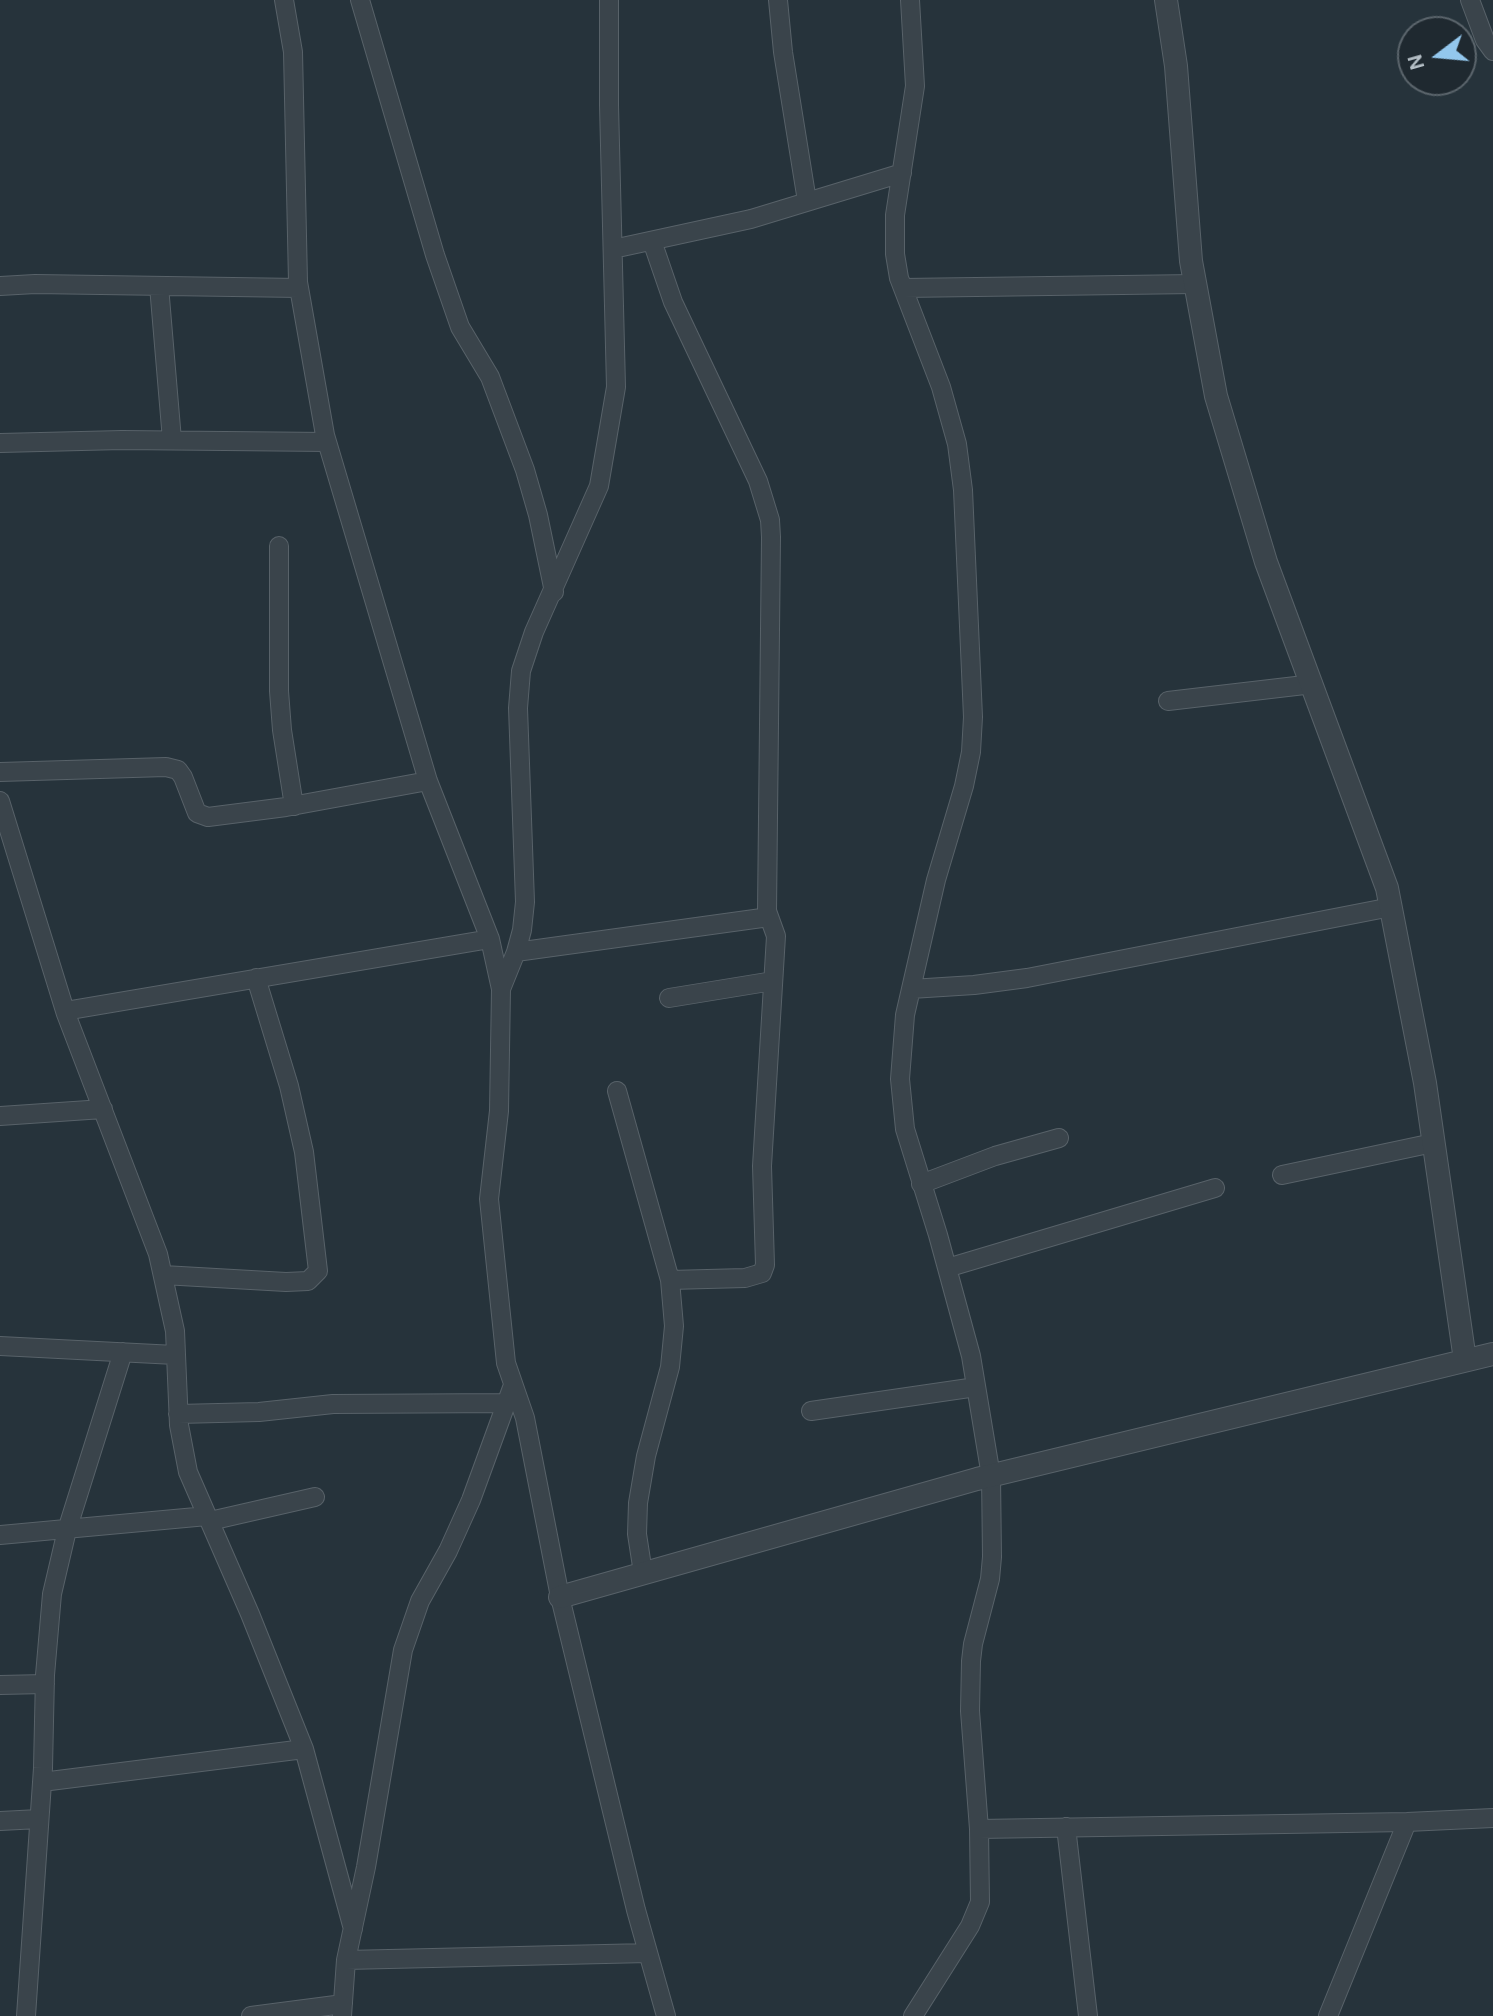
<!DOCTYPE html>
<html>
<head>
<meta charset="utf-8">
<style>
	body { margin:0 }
	#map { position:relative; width:1493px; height:2016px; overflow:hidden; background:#26333b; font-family:Karla,sans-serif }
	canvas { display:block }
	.north { position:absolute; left:1397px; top:16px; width:80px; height:80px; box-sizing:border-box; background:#1f2930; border:2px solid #5b656c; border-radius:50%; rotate:254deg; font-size:22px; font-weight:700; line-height:32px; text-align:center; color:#b5bfc6 }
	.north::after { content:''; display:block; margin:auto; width:28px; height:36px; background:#93c7ed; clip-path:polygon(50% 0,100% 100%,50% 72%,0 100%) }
</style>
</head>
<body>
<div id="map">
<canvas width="1493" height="2016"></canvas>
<div class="north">N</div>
</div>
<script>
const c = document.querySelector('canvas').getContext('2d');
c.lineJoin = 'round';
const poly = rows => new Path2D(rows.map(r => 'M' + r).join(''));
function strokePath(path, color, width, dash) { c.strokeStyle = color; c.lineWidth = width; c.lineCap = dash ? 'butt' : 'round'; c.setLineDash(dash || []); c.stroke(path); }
const minor = poly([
	[284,0,293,52,298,282,325,435,428,781,490,939,501,989,499,1111,489,1199,506,1363,525,1418,560,1597,636,1910,666,2016],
	[360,0,435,255,460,327,490,377,525,470,538,515,554,592],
	[778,0,783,52,807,201],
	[910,0,915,86,895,215,895,254,899,278,941,387,957,444,963,490,973,717,971,752,964,786,936,880,905,1015,900,1079,905,1129,938,1235,971,1356,991,1476,992,1557,990,1579,973,1644,971,1661,970,1711,979,1829,980,1902,970,1926,913,2016],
	[1470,0,1485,40,1493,51],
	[652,241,673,302,758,481,770,520,771,537,767,911,776,936,762,1166,765,1265,762,1273,745,1278,670,1280],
	[613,249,751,219,902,173],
	[0,286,35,284,299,288],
	[159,286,172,440],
	[903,288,1195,284],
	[0,443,122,440,327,442],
	[279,546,279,691,282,730,294,806],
	[1168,701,1313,684],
	[0,772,166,767,178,770,183,777,197,813,208,817,286,807,428,781],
	[0,801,66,1014,158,1254,175,1331,179,1425,188,1472,250,1614,304,1749,353,1929],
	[516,952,769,917],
	[501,989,516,952,522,930,525,902,518,708,521,671,534,632,599,486,616,387,609,105,609,0],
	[911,989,974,985,1027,978,1391,907],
	[669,998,773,981],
	[65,1011,490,939],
	[617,1091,670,1280,674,1326,670,1367,646,1456,638,1503,637,1534,643,1573],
	[0,1116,103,1109],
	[1282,1175,1433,1143],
	[921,1184,995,1156,1059,1138],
	[947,1268,1215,1188],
	[163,1275,286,1282,308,1281,318,1271,304,1152,289,1086,256,978],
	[0,1346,175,1355],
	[811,1411,976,1387],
	[178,1414,259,1412,333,1404,507,1403],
	[210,1521,315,1497],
	[0,1535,207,1516],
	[0,1685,45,1684],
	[42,1782,304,1749],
	[0,1821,39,1819],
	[1066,1827,1088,2016],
	[979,1829,1407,1822,1493,1818],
	[346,1960,648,1953],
	[26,2016,43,1768,45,1675,52,1594,67,1530,123,1352],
	[251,2016,343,2004],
	[342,2016,346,1960,366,1867,403,1650,420,1601,448,1551,471,1500,513,1385],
	[1328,2016,1407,1822]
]);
const tertiary = poly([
	[1166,0,1176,66,1191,261,1216,396,1266,562,1387,888,1425,1083,1465,1360],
	[560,1597,977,1479,1493,1354]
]);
strokePath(minor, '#586269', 20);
strokePath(tertiary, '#586269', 24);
strokePath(minor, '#3a444b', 18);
strokePath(tertiary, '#3a444b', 22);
</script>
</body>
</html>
